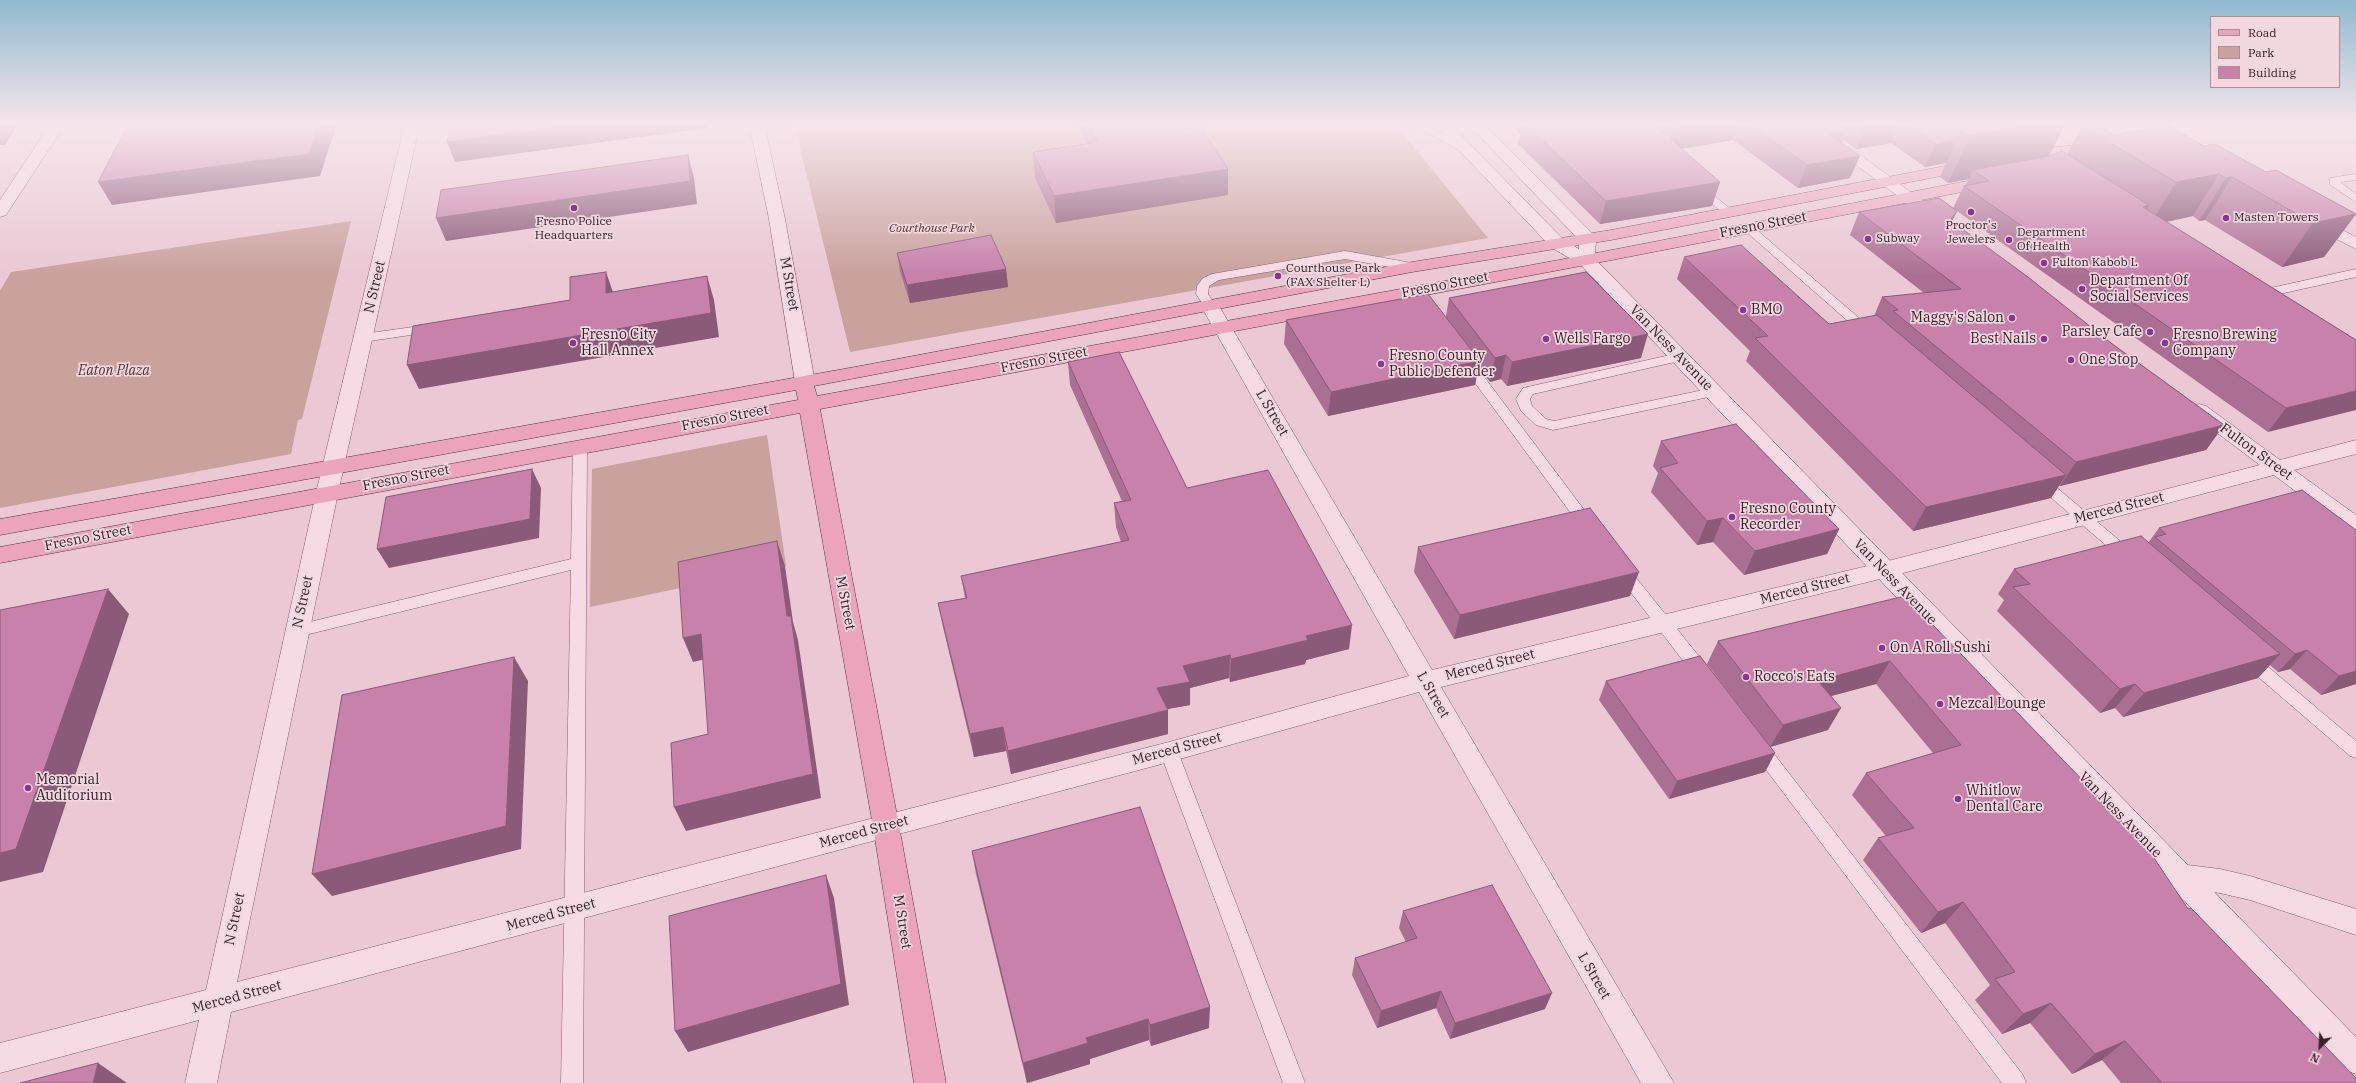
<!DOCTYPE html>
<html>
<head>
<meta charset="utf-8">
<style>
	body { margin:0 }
	#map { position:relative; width:2356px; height:1083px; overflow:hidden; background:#ebc8d4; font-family:"IBM Plex Serif",serif }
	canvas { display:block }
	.legend { position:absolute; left:2210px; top:16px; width:130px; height:72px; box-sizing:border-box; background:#f3d8e0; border:1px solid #a88f98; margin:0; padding:5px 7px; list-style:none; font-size:12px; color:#38212d }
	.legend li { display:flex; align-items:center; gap:8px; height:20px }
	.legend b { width:20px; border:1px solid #a88f98 }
	.north { position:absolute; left:2300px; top:1027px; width:40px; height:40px; -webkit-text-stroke:3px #f3d8e0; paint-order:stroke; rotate:204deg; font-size:11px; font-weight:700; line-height:16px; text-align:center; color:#38212d }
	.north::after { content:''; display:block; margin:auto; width:14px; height:18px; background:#38212d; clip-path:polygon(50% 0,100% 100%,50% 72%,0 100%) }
</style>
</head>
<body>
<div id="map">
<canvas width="2356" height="1083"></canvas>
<ul class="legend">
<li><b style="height:5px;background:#eba4bc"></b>Road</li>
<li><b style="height:11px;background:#c9a19d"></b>Park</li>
<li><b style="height:11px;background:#c781ab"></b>Building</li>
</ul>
<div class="north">N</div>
</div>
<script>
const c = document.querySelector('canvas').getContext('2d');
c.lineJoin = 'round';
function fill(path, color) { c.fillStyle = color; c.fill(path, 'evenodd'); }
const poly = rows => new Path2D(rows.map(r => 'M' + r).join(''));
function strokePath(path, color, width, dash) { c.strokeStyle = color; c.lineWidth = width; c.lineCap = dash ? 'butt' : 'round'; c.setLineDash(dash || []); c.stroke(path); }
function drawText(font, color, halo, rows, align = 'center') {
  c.font = font + ' "IBM Plex Serif",serif'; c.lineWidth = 3.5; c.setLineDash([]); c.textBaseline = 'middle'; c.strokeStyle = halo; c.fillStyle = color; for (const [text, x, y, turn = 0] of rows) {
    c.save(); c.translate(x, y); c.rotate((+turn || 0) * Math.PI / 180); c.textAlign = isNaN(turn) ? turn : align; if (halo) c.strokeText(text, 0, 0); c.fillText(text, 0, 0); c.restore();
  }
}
fill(poly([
	[794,123,1394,123,1488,238,850,352],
	[351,221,302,419,298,420,291,454,0,508,0,291,11,272],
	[767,435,786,566,590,607,592,469]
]), '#c9a19d');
const service = poly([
	[1409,123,1423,123,1472,150,1467,153,1463,152,1409,123],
	[1461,123,1474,123,1492,136,1491,138,1483,138,1461,123],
	[2356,174,2356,180,2340,182,2356,194,2356,202,2330,185,2330,178,2356,174],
	[1699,184,1732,210,1732,214,1724,214,1695,189,1695,185,1699,184],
	[1747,224,1751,225,1873,330,1875,333,1873,336,1865,336,1743,229,1741,227,1743,225,1747,224],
	[1345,251,1412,263,1418,267,1412,271,1345,259,1219,280,1209,286,1208,294,1216,306,1210,310,1206,309,1196,294,1197,286,1203,278,1212,274,1345,251],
	[2356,269,2356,277,2257,299,2251,295,2257,291,2356,269],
	[420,326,426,330,424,333,363,342,357,338,363,334,420,326],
	[1679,353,1684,354,1685,357,1684,360,1533,394,1530,399,1532,406,1546,419,1554,421,1713,388,1718,389,1720,392,1718,395,1553,430,1536,425,1521,411,1516,399,1523,388,1679,353],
	[1465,357,1470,358,1594,523,1596,527,1594,531,1584,531,1459,361,1465,357],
	[580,441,587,446,583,1083,561,1083,571,570,297,637,291,635,289,631,291,627,297,625,571,559,573,446,580,441],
	[2038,474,2043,476,2133,552,2136,556,2133,560,2123,560,2033,482,2031,479,2033,476,2038,474],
	[1621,563,1626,565,1709,669,1711,674,1709,679,1703,680,1697,679,1616,573,1613,569,1616,565,1621,563],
	[2248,653,2254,655,2356,741,2356,758,2350,756,2242,663,2240,659,2242,655,2248,653],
	[1758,739,1764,741,2023,1075,2026,1083,2002,1083,1752,751,1749,746,1752,741,1758,739],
	[1169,745,1175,747,1178,752,1305,1083,1283,1083,1160,752,1163,747,1169,745]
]);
const minor = poly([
	[2315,216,2356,237,2356,249,2309,225,2307,221,2309,217,2315,216],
	[2179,864,2220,869,2250,876,2356,909,2356,935,2250,900,2220,893,2179,888,2169,885,2165,876,2169,867,2179,864]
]);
const tertiary = poly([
	[405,123,420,123,338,493,237,982,1169,742,1409,676,1201,306,1204,302,1210,301,1216,302,1219,306,1432,670,1884,562,2260,465,2192,414,2189,410,2192,406,2199,404,2206,406,2280,460,2356,440,2356,454,2294,470,2356,515,2356,534,2348,531,2274,475,1884,578,1441,687,1674,1083,1641,1083,1419,692,1169,762,231,1012,217,1083,185,1083,199,1020,0,1073,0,1043,206,990,316,493,405,123],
	[1800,123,1817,123,1936,211,1934,214,1922,214,1800,123],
	[2142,123,2160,123,2177,135,2169,140,2164,138,2142,123]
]);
const secondary = poly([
	[51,123,66,123,6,215,0,217,0,200,51,123],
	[749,123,764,123,785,219,815,382,812,386,805,388,798,386,795,382,769,219,749,123],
	[1433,123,1449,123,1564,240,1579,249,1579,240,1467,123,1483,123,1594,235,1596,239,1595,259,2356,1037,2356,1074,2345,1070,1580,264,1552,248,1433,123]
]);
const primary = poly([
	[2099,143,2107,148,2104,151,2020,160,2012,155,2020,150,2099,143],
	[1971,161,1977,163,1979,166,1977,169,1611,240,1412,272,814,386,817,396,1586,255,1993,176,1999,178,2001,181,1999,184,1993,186,1586,265,820,409,899,826,946,1083,914,1083,873,826,800,413,0,563,0,547,798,400,796,390,0,535,0,519,855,367,1412,262,1611,230,1971,161]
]);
strokePath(service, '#865f72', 1);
strokePath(minor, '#865f72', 1);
strokePath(tertiary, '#865f72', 1);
strokePath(secondary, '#684256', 1);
strokePath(primary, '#553245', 1);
fill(service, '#f7dbe4');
fill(minor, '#f7dbe4');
fill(tertiary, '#f7dbe4');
fill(secondary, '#f7dbe4');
fill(primary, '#eba4bc');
fill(poly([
	[1076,123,1181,123,1185,129,1228,169,1228,195,1056,223,1035,178,1033,152,1087,144],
	[1509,123,2070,123,2065,124,2049,156,2067,154,2082,126,2114,135,2204,146,2266,172,2356,214,2324,257,2282,267,2205,220,2199,221,2193,216,2167,222,2356,340,2268,432,1957,211,1952,221,2111,343,2224,425,2206,450,2060,486,2059,486,2051,498,1913,531,1746,361,1750,351,1677,279,1684,257,1829,324,1874,316,1882,297,1924,293,1850,235,1859,212,1953,208,1964,186,1966,185,1969,179,1948,183,1940,177,1946,163,1925,167,1891,143,1856,149,1843,140,1841,143,1850,178,1798,188,1733,140,1681,149,1720,182,1712,206,1600,224,1518,144,1520,135],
	[897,253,1006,269,1008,287,910,303,900,271],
	[1449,298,1641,358,1507,386,1501,379,1490,382,1478,367,1475,385,1328,416,1284,344,1286,320,1446,316],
	[1068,362,1187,488,1349,649,1306,660,1305,664,1230,682,1229,678,1190,688,1190,705,1167,709,1168,734,1011,774,1006,751,974,757,943,627,938,603,965,598,961,576,1121,542,1116,527,1114,503,1122,501,1070,385],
	[1661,441,1839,529,1827,554,1744,575,1713,542,1697,545,1651,492,1658,473,1653,466],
	[2159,528,2356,684,2321,695,2290,669,2278,672,2270,665,2258,678,2123,717,2115,708,2100,713,1997,611,2004,600,1998,594,2014,569,2148,543],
	[1418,547,1630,596,1454,639,1414,572],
	[1905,596,2188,909,2356,1083,2121,1083,2102,1060,2072,1074,2030,1023,2002,1034,1975,1000,1990,985,1945,923,1921,933,1863,860,1878,838,1886,836,1852,795,1866,773,1933,753,1876,684,1831,696,1828,730,1770,747,1707,664,1718,641],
	[1606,681,1775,753,1765,772,1669,799,1599,700],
	[972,851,1209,1028,1151,1046,1149,1040,1090,1059,1090,1064,1027,1083,976,874],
	[1403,911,1545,1009,1450,1039,1436,1008,1377,1028,1352,975,1355,958,1406,942,1399,928]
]), '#ab6f93');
fill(poly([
	[0,123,19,123,5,145,0,145],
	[319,123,337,123,320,176,112,205,98,182],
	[589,123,707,123,707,128,455,162,447,142],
	[1706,123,1739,123,1733,140,1667,151,1673,129],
	[1884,123,1899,123,1891,143,1856,149,1865,127],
	[2031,123,2070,123,2065,124,2047,160,1973,170,1969,179,1948,183,1970,136],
	[1846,130,1838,153,1829,134],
	[1957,140,1946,163,1925,167,1935,144],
	[688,155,694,178,697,204,446,241,436,218],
	[1860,156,1850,178,1798,188,1807,165],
	[1228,169,1228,195,1056,223,1054,196],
	[2219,174,2193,216,2150,225,2176,182],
	[2232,177,2205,220,2199,221,2226,178],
	[1720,182,1712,206,1600,224,1606,201],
	[2149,205,2136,228,2143,207],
	[1957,211,1946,234,1950,220],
	[2356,214,2324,257,2282,267,2313,223],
	[1006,269,1008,287,910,303,907,285],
	[606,272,614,295,606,293],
	[707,276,714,300,719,337,419,389,407,365],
	[1648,334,1641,358,1507,386,1512,362],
	[1506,355,1501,379,1490,382,1495,358],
	[1480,361,1475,385,1328,416,1331,392],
	[2356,391,2356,410,2268,432,2286,408],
	[2224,425,2206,450,2060,486,2076,462],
	[532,469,541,488,539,538,389,568,377,549],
	[2066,475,2051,498,1913,531,1926,507],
	[1723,518,1713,542,1697,545,1707,521],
	[1839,529,1827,554,1744,575,1755,551],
	[777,541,785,566,793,622,798,640,821,798,686,831,674,807,787,616],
	[1639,572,1630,596,1454,639,1460,615],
	[108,589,129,614,43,872,0,882,0,853],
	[1352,625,1349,649,1306,660,1305,664,1230,682,1231,659,1306,636],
	[701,634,710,658,693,662,683,638],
	[2307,650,2290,669,2278,672,2295,654],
	[2280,654,2258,678,2123,717,2144,693],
	[1230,655,1229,678,1190,688,1190,705,1157,711,1157,688,1183,666],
	[514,657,528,681,521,849,332,896,312,874],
	[1890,661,1876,684,1805,703,1818,681],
	[2356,671,2356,684,2321,695,2339,676],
	[2135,684,2115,708,2100,713,2120,689],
	[1841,708,1828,730,1770,747,1783,725],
	[1168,710,1168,734,1011,774,1008,751],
	[1003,727,1006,751,974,757,970,734],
	[1775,753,1765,772,1669,799,1677,781],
	[826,875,834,898,849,1005,688,1052,675,1031],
	[1963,902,1945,923,1921,933,1938,912],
	[1441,991,1436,1008,1377,1028,1381,1011],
	[1552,993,1545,1009,1450,1039,1455,1023],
	[2051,1003,2030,1023,2002,1034,2023,1014],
	[1210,1007,1209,1028,1151,1046,1150,1025],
	[1148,1019,1149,1040,1090,1059,1090,1064,1027,1083,1023,1063,1086,1038],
	[2125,1041,2102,1060,2072,1074,2095,1054],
	[98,1063,127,1083,93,1083]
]), '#8b5a78');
const building = poly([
	[141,123,319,123,309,154,98,182,128,125,141,123],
	[451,123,589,123,447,142,451,123],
	[1088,123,1181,123,1185,129,1200,126,1228,169,1054,196,1033,152,1098,142,1088,123],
	[1525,123,1652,123,1720,182,1606,201,1525,123],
	[1667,123,1706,123,1673,129,1667,123],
	[1748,123,1837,123,1846,130,1829,134,1860,156,1807,165,1748,123],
	[1860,123,1884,123,1865,127,1860,123],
	[1905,123,1996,123,1961,130,1957,140,1935,144,1905,123],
	[1996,123,2037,123,1970,136,1961,130,1996,123],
	[2089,123,2094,123,2114,135,2168,125,2204,146,2215,144,2266,172,2276,170,2356,214,2313,223,2232,177,2226,178,2219,174,2176,182,2082,126,2089,123],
	[2062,151,2149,205,2143,207,2356,340,2356,391,2286,408,1964,186,1989,181,1973,170,2050,156,2062,151],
	[688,155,690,181,436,218,441,190,688,155],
	[1939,198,1957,211,1950,220,2028,277,2111,343,2224,425,2076,462,1893,311,1898,310,1882,297,1961,289,1859,212,1939,198],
	[991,235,1006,269,907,285,897,253,991,235],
	[1741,245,1829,324,1877,315,2066,475,1926,507,1755,338,1768,336,1684,257,1741,245],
	[606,272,606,293,707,276,711,313,407,365,413,326,570,300,570,277,606,272],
	[1586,272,1648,334,1512,362,1506,355,1495,358,1449,298,1586,272],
	[1428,294,1480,361,1331,392,1286,320,1428,294],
	[1119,352,1187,488,1268,470,1352,625,1306,636,1308,640,1231,659,1230,655,1183,666,1190,682,1157,688,1168,710,1008,751,1003,727,970,734,938,603,967,598,961,576,1129,540,1114,503,1131,500,1068,362,1119,352],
	[1736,424,1839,529,1755,551,1723,518,1707,521,1660,468,1678,463,1661,441,1736,424],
	[532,469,530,519,377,549,386,497,532,469],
	[2302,490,2356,530,2356,671,2339,676,2307,650,2295,654,2155,537,2166,534,2159,528,2302,490],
	[1590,508,1639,572,1460,615,1418,547,1590,508],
	[2141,536,2280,654,2144,693,2135,684,2120,689,2013,587,2030,584,2014,569,2141,536],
	[777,541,787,616,791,616,813,774,674,807,671,743,708,734,701,634,683,638,678,562,777,541],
	[108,589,16,849,0,853,0,610,108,589],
	[1905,596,2146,846,2188,909,2191,908,2356,1078,2356,1083,2162,1083,2125,1041,2095,1054,2051,1003,2023,1014,1995,979,2015,972,1963,902,1938,912,1878,838,1914,828,1866,773,1961,745,1890,661,1818,681,1841,708,1783,725,1718,641,1905,596],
	[1700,656,1775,753,1677,781,1606,681,1700,656],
	[514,657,506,826,312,874,342,695,514,657],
	[1140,807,1210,1007,1150,1025,1148,1019,1086,1038,1088,1043,1023,1063,972,851,1140,807],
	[826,875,841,984,675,1031,669,916,826,875],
	[1492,885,1552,993,1455,1023,1441,991,1381,1011,1355,958,1417,938,1403,911,1492,885],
	[98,1063,93,1083,20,1083,98,1063]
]);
fill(building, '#c781ab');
strokePath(building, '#8b5a78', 1);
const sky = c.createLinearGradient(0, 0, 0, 275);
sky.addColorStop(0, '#91b9cf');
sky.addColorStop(0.45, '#f6e6ec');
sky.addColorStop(1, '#f6e6ec00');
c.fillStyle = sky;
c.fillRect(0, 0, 2356, 275);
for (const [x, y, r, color] of [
	[574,208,4,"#8e3391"],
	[1971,212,4,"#8e3391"],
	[2226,218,4,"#8e3391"],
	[1868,239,4,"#8e3391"],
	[2009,240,4,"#8e3391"],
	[2044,263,4,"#8e3391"],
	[1278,276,4,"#8e3391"],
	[2082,289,4,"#8e3391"],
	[1743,310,4,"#8e3391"],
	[2012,318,4,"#8e3391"],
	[2150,332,4,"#8e3391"],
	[1546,339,4,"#8e3391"],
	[2044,339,4,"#8e3391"],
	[573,343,4,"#8e3391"],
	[2165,343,4,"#8e3391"],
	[2071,360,4,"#8e3391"],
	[1381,364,4,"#8e3391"],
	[1732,517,4,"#8e3391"],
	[1882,648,4,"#8e3391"],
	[1746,677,4,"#8e3391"],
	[1940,704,4,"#8e3391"],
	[28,788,4,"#8e3391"],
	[1958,799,4,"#8e3391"]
]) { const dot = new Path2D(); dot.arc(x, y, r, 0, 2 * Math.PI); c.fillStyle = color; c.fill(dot); strokePath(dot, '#f3d8e0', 1.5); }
drawText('12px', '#38212d', '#f3d8e0', [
	["Masten Towers",2234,218],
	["Fresno Police",574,222,"center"],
	["Headquarters",574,236,"center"],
	["Proctor's",1971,226,"center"],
	["Jewelers",1971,240,"center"],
	["Department",2017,233],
	["Of Health",2017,247],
	["Subway",1876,239],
	["Fulton Kabob L",2052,263],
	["Courthouse Park",1286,269],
	["(FAX Shelter L)",1286,283]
], 'left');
drawText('italic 12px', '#533329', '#f3d8e0', [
	["Courthouse Park",932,229]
]);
drawText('14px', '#38212d', '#f3d8e0', [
	["Fresno Street",1763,225,-11],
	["M Street",789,284,80],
	["Fresno Street",1445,285,-11],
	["N Street",375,287,-77],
	["Van Ness Avenue",1671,348,46],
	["Fresno Street",1044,360,-11],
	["L Street",1272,413,60],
	["Fresno Street",725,418,-11],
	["Fulton Street",2256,452,36],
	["Fresno Street",406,478,-11],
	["Merced Street",2119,508,-14],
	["Fresno Street",88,538,-11],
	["Van Ness Avenue",1895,582,46],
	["Merced Street",1805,589,-14],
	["N Street",303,602,-78],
	["M Street",845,603,79],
	["Merced Street",1490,665,-14],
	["L Street",1433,695,60],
	["Merced Street",1177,749,-15],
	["Van Ness Avenue",2120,815,46],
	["Merced Street",864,832,-15],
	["Merced Street",551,915,-15],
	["N Street",235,919,-78],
	["M Street",902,922,81],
	["L Street",1594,976,60],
	["Merced Street",237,997,-15]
]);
drawText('14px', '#38212d', '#f3d8e0', [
	["Department Of",2090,281],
	["Social Services",2090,297],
	["BMO",1751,310],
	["Maggy's Salon",2004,318,"right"],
	["Parsley Cafe",2142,332,"right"],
	["Fresno City",581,335],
	["Hall Annex",581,351],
	["Fresno Brewing",2173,335],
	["Company",2173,351],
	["Wells Fargo",1554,339],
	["Best Nails",2036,339,"right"],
	["Fresno County",1389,356],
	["Public Defender",1389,372],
	["One Stop",2079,360],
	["Fresno County",1740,509],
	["Recorder",1740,525],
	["On A Roll Sushi",1890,648],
	["Rocco's Eats",1754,677],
	["Mezcal Lounge",1948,704],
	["Memorial",36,780],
	["Auditorium",36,796],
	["Whitlow",1966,791],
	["Dental Care",1966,807]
], 'left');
drawText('italic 14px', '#533329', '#f3d8e0', [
	["Eaton Plaza",114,371]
]);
</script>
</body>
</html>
